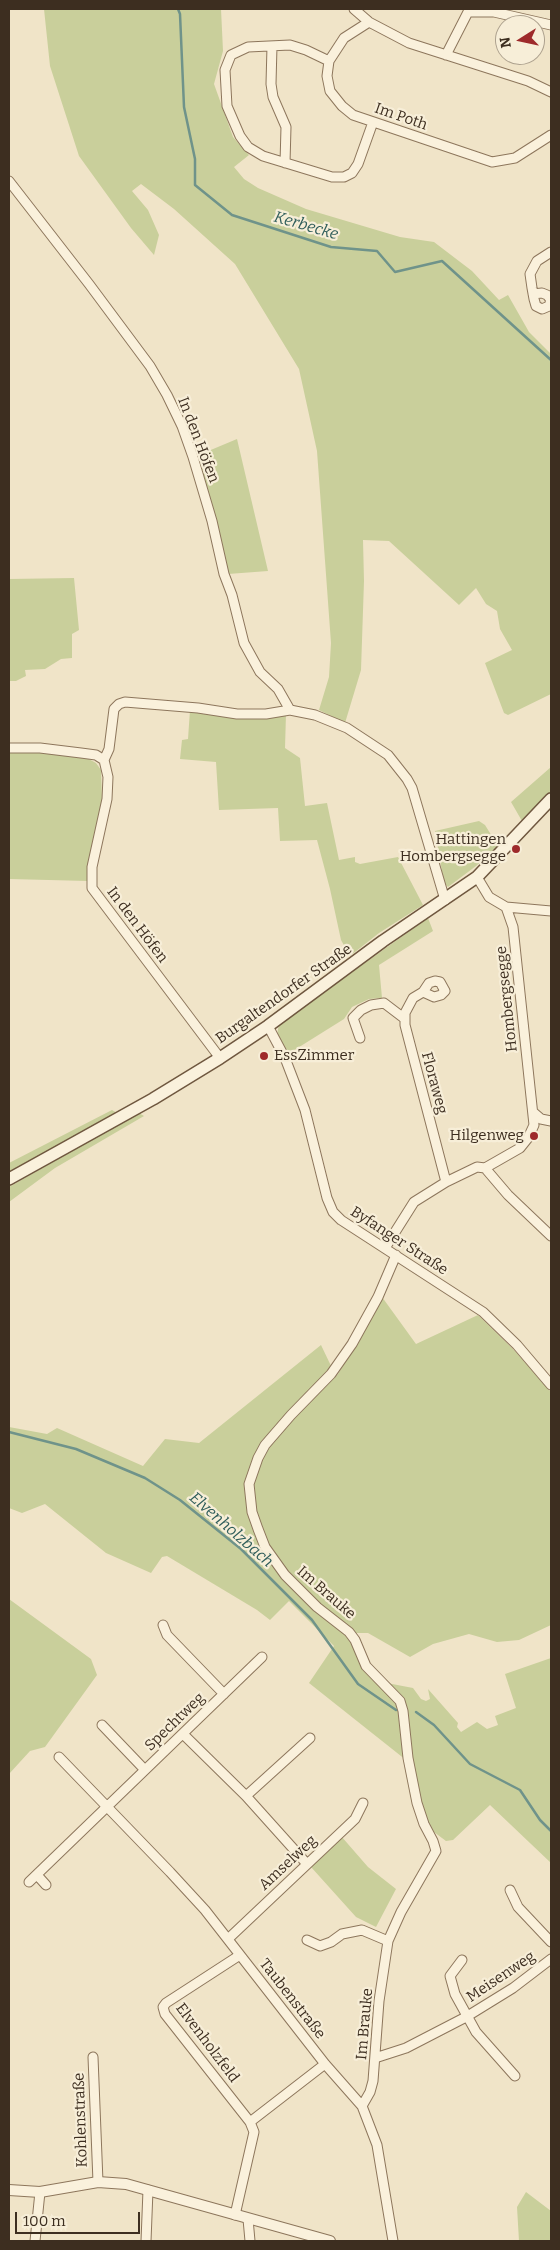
<!DOCTYPE html>
<html>
<head>
<meta charset="utf-8">
<style>
	body { margin:0 }
	#map { position:relative; width:560px; height:2250px; overflow:hidden; background:#f0e4c8; font-family:Bitter,serif }
	canvas { display:block }
	.frame { position:absolute; inset:0; border:10px solid #3d2e20; pointer-events:none }
	.north { position:absolute; left:495px; top:15px; width:50px; height:50px; box-sizing:border-box; background:#f7eed8; border:1px solid #ada18e; border-radius:50%; rotate:260deg; font-size:14px; font-weight:700; line-height:20px; text-align:center; color:#3d2e20 }
	.north::after { content:''; display:block; margin:auto; width:18px; height:22px; background:#9e2a2b; clip-path:polygon(50% 0,100% 100%,50% 72%,0 100%) }
	.scale { position:absolute; left:15px; top:2212px; width:125px; height:22px; box-sizing:border-box; border:2px solid #3d2e20; border-top:0; padding-left:6px; font-size:15px; line-height:18px; white-space:nowrap; color:#3d2e20; -webkit-text-stroke:4px #f7eed8; paint-order:stroke }
</style>
</head>
<body>
<div id="map">
<canvas width="560" height="2250"></canvas>
<div class="frame"></div>
<div class="north">N</div>
<div class="scale">100 m</div>
</div>
<script>
const c = document.querySelector('canvas').getContext('2d');
c.lineJoin = 'round';
function fill(path, color) { c.fillStyle = color; c.fill(path, 'evenodd'); }
const poly = rows => new Path2D(rows.map(r => 'M' + r).join(''));
function strokePath(path, color, width, dash) { c.strokeStyle = color; c.lineWidth = width; c.lineCap = dash ? 'butt' : 'round'; c.setLineDash(dash || []); c.stroke(path); }
function drawText(font, color, halo, rows, align = 'center') {
  c.font = font + ' Bitter,serif'; c.lineWidth = 4.5; c.setLineDash([]); c.textBaseline = 'middle'; c.strokeStyle = halo; c.fillStyle = color; for (const [text, x, y, turn = 0] of rows) {
    c.save(); c.translate(x, y); c.rotate((+turn || 0) * Math.PI / 180); c.textAlign = isNaN(turn) ? turn : align; if (halo) c.strokeText(text, 0, 0); c.fillText(text, 0, 0); c.restore();
  }
}
fill(poly([
	[44,9,221,9,223,51,214,84,233,137,249,155,234,167,244,179,258,188,306,209,400,237,434,242,472,271,499,300,508,295,529,332,551,354,551,694,508,715,504,713,485,663,512,650,500,629,497,611,486,604,476,588,459,605,389,541,363,540,364,581,361,670,345,723,319,710,329,677,331,643,317,451,299,369,235,264,174,209,141,184,132,191,148,210,159,235,154,255,131,228,79,156,50,66],
	[237,439,268,571,228,574,194,457],
	[74,578,79,630,72,634,72,658,61,659,45,669,25,670,26,676,16,681,9,681,9,579],
	[190,710,286,714,285,748,300,758,305,806,327,803,339,860,355,857,355,862,360,864,398,857,423,905,379,933,350,956,341,940,330,889,317,840,280,841,278,808,219,810,216,762,180,759,182,740,188,739],
	[9,751,42,751,87,758,96,763,101,770,102,799,88,881,9,879],
	[551,767,551,794,522,821,511,802],
	[479,821,485,825,498,846,476,866,448,887,444,883,435,831],
	[428,918,433,931,379,965,382,998,369,999,352,1007,344,1019,288,1054,277,1035,279,1024],
	[112,1110,122,1116,9,1179,9,1163],
	[139,1113,144,1116,55,1168,9,1202,9,1187],
	[382,1297,416,1344,478,1315,514,1350,551,1392,551,1625,519,1640,497,1642,469,1634,433,1644,410,1657,368,1633,354,1633,318,1605,285,1573,266,1546,253,1511,251,1486,259,1459,302,1408,338,1374],
	[321,1345,332,1368,272,1431,247,1486,264,1548,341,1627,393,1695,401,1711,406,1760,309,1683,334,1646,289,1601,270,1620,257,1610,167,1556,162,1557,151,1573,106,1553,45,1504,22,1513,9,1508,9,1427,47,1434,57,1428,143,1466,165,1439,199,1443],
	[9,1599,91,1659,97,1675,45,1747,30,1751,9,1774],
	[551,1658,551,1863,490,1805,453,1840,446,1841,434,1832,418,1802,405,1702,387,1683,413,1688,421,1699,426,1701,430,1699,428,1689,458,1723,457,1727,461,1732,477,1722,487,1729,498,1725,495,1716,516,1708,505,1674],
	[341,1836,368,1867,396,1889,376,1927,356,1917,311,1867],
	[526,2192,551,2211,551,2241,519,2241,517,2207]
]), '#c9cf9b');
strokePath(poly([
	[178,9,180,14,184,107,195,159,195,185,232,215,331,247,377,251,395,272,442,261,551,360],
	[9,1432,76,1449,145,1478,180,1500,241,1549,312,1620,358,1684,396,1710],
	[416,1712,434,1725,470,1764,520,1790,540,1820,551,1831]
]), '#6f938a', 2.5);
const minor = poly([
	[354,9,369,22,409,43,528,81,551,92],
	[369,22,344,38,329,61,327,76,330,91,342,106,353,115,492,162,515,158,551,135],
	[272,46,271,84,273,97,286,127,285,163],
	[446,55,468,12,494,12,551,25],
	[329,61,306,50,290,45,248,47,231,55,225,70,227,106,240,136,248,147,263,156,332,177,344,177,352,173,358,164,373,122],
	[9,181,89,284,150,366,167,395,182,426,193,457,212,521,224,574,232,595,244,643,260,672,278,689,290,710],
	[533,294,542,293,547,295,551,300,549,306,542,309,536,306,534,299,532,288,530,274,537,261,551,252],
	[9,748,40,748,81,753,96,755,104,760,108,777,107,799,92,867,92,888,220,1058],
	[104,760,109,749,114,709,119,704,125,702,198,708,237,714,266,714,290,710,315,715,347,728,388,755,407,779,412,788,445,900],
	[506,907,551,911],
	[423,992,429,983,435,981,440,982,445,991,441,995,434,997,423,992,413,998,405,1013,405,1025,446,1182],
	[268,1026,285,1058,305,1110,327,1198,333,1212,341,1220,483,1312,517,1345,551,1385],
	[360,1038,353,1018,361,1010,371,1005,384,1003,405,1019],
	[534,1113,541,1119,551,1121],
	[485,1168,508,1195,551,1236],
	[385,1248,414,1202,446,1182,477,1167,485,1168,520,1148,528,1138,534,1125,513,927,506,907,489,897,477,877],
	[163,1625,167,1635,224,1694],
	[102,1725,145,1770],
	[183,1734,246,1796,307,1864],
	[59,1757,170,1872,205,1910,325,2064,362,2106,377,2145,393,2241],
	[246,1796,310,1738],
	[37,1875,46,1885],
	[29,1882,262,1657],
	[510,1890,518,1907,551,1942],
	[228,1939,355,1819,363,1803],
	[307,1940,320,1946,331,1942,342,1934,362,1930,388,1941],
	[462,1960,450,1976,455,1994,476,2032,515,2076],
	[93,2057,98,2182],
	[375,2058,406,2048,466,2017,513,1988,551,1959],
	[362,2106,370,2092,373,2081,379,2001,388,1941,401,1912,436,1851,433,1841,424,1824,417,1803,408,1758,403,1711,400,1701,366,1666,355,1640,349,1632,317,1607,285,1575,265,1547,258,1529,252,1512,249,1484,258,1458,265,1445,291,1415,331,1374,352,1344,378,1297,396,1255],
	[250,2122,325,2064],
	[235,2215,254,2132,250,2122,165,2014,163,2007,166,2003,240,1955],
	[248,2219,250,2241],
	[35,2241,40,2192],
	[146,2241,148,2190]
]);
const tertiary = poly([
	[9,2190,40,2192,98,2182,126,2184,330,2241]
]);
const secondary = poly([
	[9,1179,153,1099,220,1058,268,1026,383,941,477,877,551,799]
]);
strokePath(minor, '#8d765c', 11);
strokePath(tertiary, '#8d765c', 12);
strokePath(secondary, '#6f573f', 14);
strokePath(minor, '#faf1dc', 9);
strokePath(tertiary, '#faf1dc', 10);
strokePath(secondary, '#faf1dc', 11);
for (const [x, y, r, color] of [
	[516,849,5,"#9e2a2b"],
	[264,1056,5,"#9e2a2b"],
	[534,1136,5,"#9e2a2b"]
]) { const dot = new Path2D(); dot.arc(x, y, r, 0, 2 * Math.PI); c.fillStyle = color; c.fill(dot); strokePath(dot, '#f7eed8', 2); }
drawText('15px', '#3d2e20', '#f7eed8', [
	["Im Poth",401,117,19],
	["In den Höfen",198,440,69],
	["In den Höfen",137,925,53],
	["Burgaltendorfer Straße",284,994,-35],
	["Hombergsegge",507,999,-96],
	["Floraweg",434,1083,75],
	["Byfanger Straße",399,1241,33],
	["Im Brauke",326,1593,41],
	["Spechtweg",175,1722,-44],
	["Amselweg",288,1863,-43],
	["Meisenweg",501,1977,-34],
	["Taubenstraße",292,1999,52],
	["Im Brauke",365,2024,-85],
	["Elvenholzfeld",207,2043,53],
	["Kohlenstraße",81,2120,-92]
]);
drawText('15px', '#3d2e20', '#f7eed8', [
	["Hattingen",506,840],
	["Hombergsegge",506,857],
	["EssZimmer",274,1056,"left"],
	["Hilgenweg",524,1136]
], 'right');
drawText('italic 16px', '#2f5d5a', '#f7eed8', [
	["Kerbecke",306,226,16],
	["Elvenholzbach",231,1530,41]
]);
</script>
</body>
</html>
